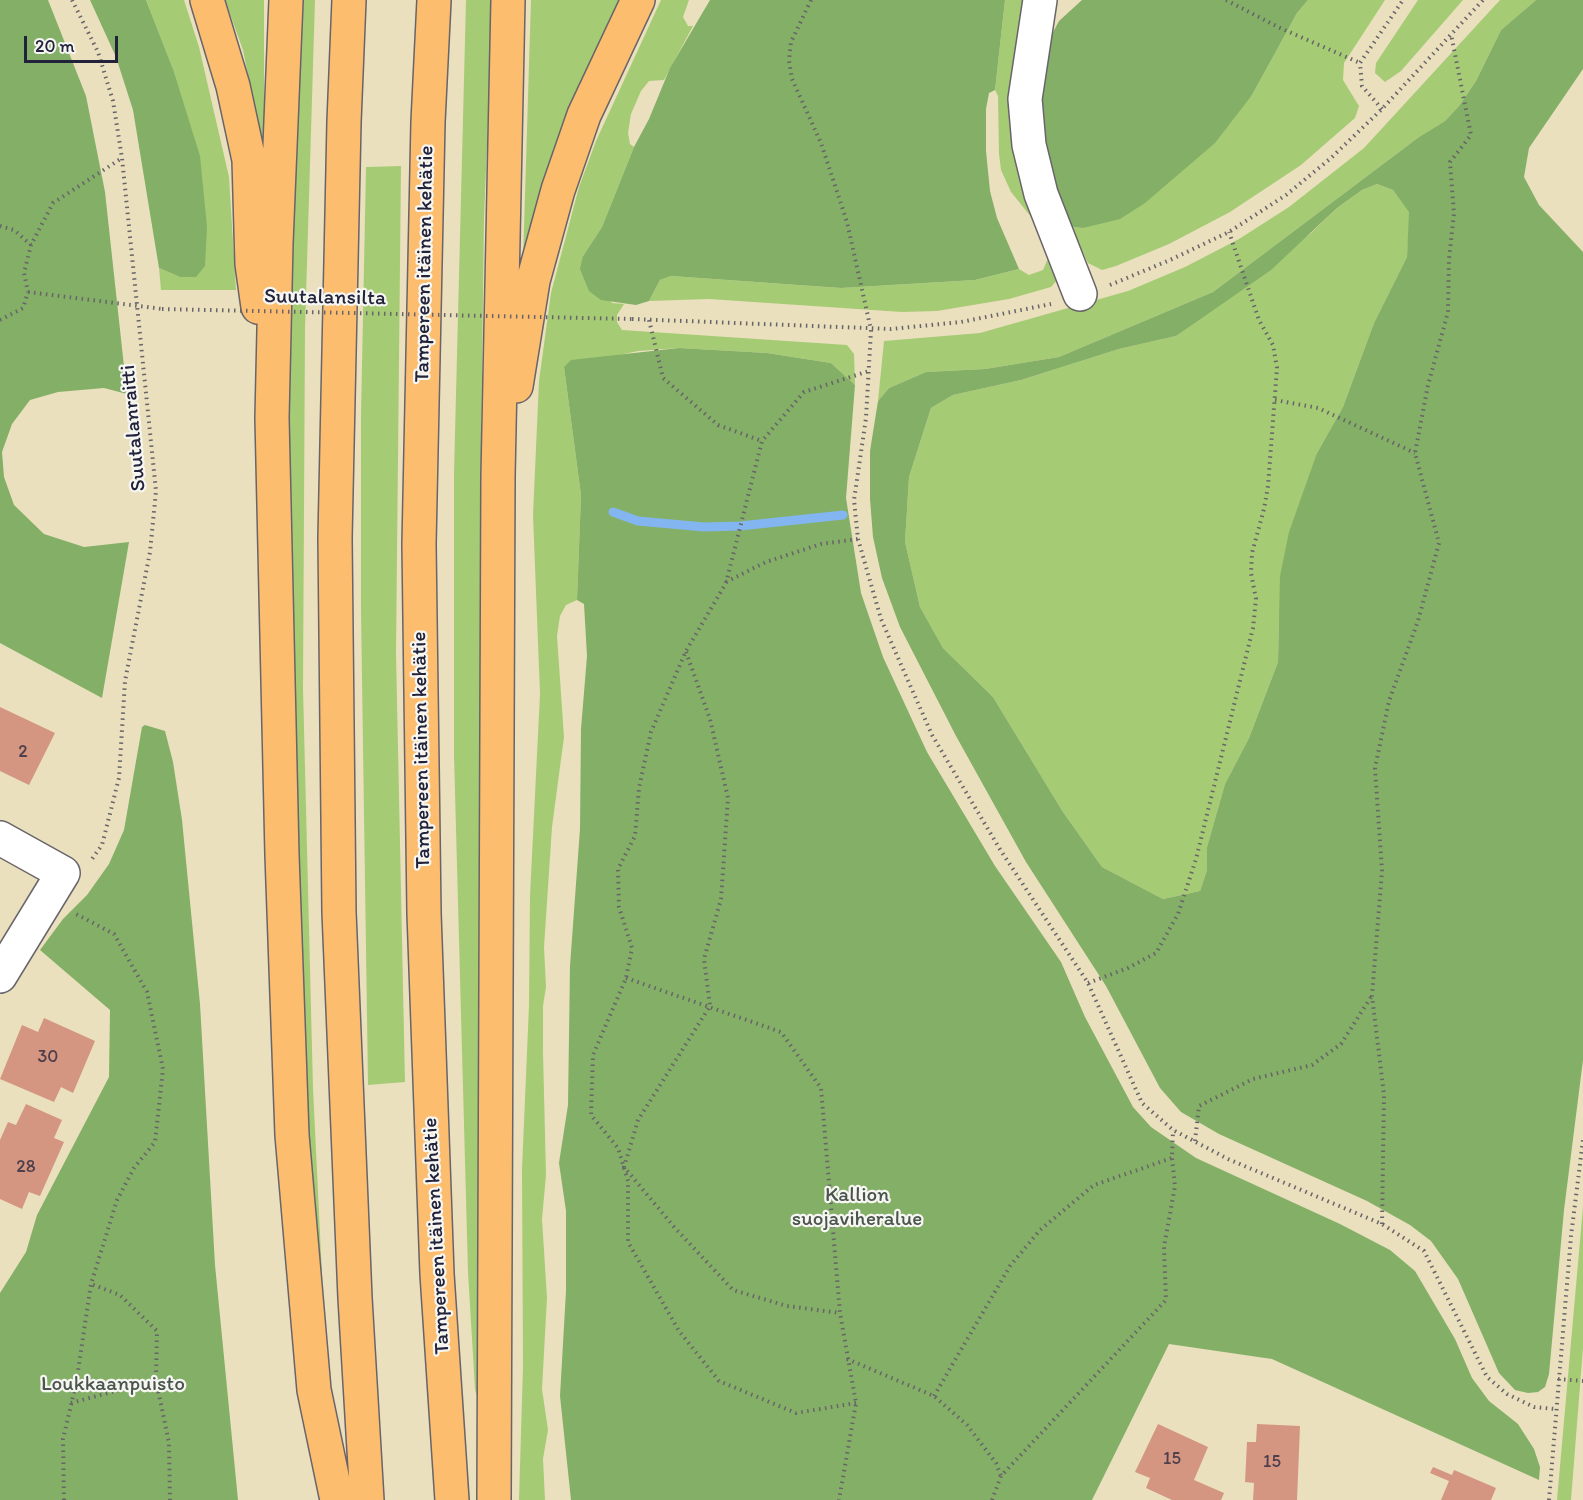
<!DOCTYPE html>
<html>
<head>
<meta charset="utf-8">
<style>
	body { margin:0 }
	#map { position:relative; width:1583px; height:1500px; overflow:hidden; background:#eae0be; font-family:Itim,sans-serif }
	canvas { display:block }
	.scale { position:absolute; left:24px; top:36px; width:94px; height:27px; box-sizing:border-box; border:3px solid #22223b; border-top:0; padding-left:8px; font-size:18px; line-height:21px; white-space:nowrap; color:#22223b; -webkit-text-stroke:4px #f6f6f2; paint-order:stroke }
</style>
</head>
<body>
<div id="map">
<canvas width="1583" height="1500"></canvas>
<div class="scale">20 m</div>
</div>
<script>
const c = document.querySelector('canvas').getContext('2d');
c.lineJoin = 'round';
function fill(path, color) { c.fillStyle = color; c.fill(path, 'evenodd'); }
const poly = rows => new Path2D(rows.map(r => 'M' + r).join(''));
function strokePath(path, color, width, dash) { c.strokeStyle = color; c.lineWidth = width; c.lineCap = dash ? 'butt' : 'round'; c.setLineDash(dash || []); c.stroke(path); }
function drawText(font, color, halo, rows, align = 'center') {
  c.font = font + ' Itim,sans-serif'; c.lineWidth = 4.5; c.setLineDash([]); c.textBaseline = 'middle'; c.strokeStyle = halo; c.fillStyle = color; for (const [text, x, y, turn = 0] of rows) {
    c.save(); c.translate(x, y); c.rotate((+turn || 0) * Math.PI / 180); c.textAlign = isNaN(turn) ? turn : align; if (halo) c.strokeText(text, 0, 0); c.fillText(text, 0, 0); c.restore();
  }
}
fill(poly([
	[146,0,184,0,199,47,229,177,236,290,161,290,159,268,180,277,173,69],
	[225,0,264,0,264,155,243,50],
	[298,0,315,0,305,329,303,688,313,1088,326,1359,308,1171,288,696,289,362],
	[466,0,493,0,484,218,481,453,479,1404,475,1389,468,1272,454,755,454,473],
	[531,0,623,0,522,294,529,64],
	[661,0,689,0,683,17,688,26,693,26,664,80,649,81,641,91,631,114,628,133,630,144,634,147,602,227,583,256,612,303,624,304,617,315,617,322,622,330,847,345,854,354,855,385,831,363,767,353,679,348,638,351,564,367,581,495,577,600,566,605,560,616,557,636,564,737,552,827,544,947,546,987,543,1006,543,1052,546,1175,542,1219,547,1298,542,1389,548,1430,543,1459,545,1500,519,1500,523,1366,522,1169,529,1005,530,896,540,694,533,515,539,381,551,293,579,187,596,141],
	[1005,0,1025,0,1040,228,1011,192,1001,170,999,154,998,96,995,90],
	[1308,0,1385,0,1344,63,1343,80,1359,106,1355,118,1301,165,1230,212,1169,244,1116,266,1102,270,1088,263,1071,227,1083,228,1252,95,1297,13],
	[1418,0,1463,0,1401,71,1385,82,1375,73,1376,63],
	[1500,0,1536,0,1501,30,1476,81,1459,106,1445,121,1419,137,1213,292,1059,357,985,369,926,372,889,388,878,401,884,341,980,333,1128,291,1185,267,1239,239,1289,207,1364,148],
	[401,166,396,653,405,1082,368,1085,361,611,361,415,366,167],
	[1377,184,1393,190,1410,212,1407,257,1374,323,1343,407,1317,453,1279,618,1278,662,1249,738,1225,784,1207,847,1207,870,1200,891,1163,899,1102,867,1063,812,993,697,943,648,920,607,905,542,909,477,931,408,953,395,1021,380,1119,349,1176,336,1310,234,1337,208,1362,190],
	[1049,256,1058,279,1051,287,1009,299,937,311,902,312,709,299,649,301,660,280,671,276,841,288,975,280,1019,269,1029,275,1043,270],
	[1583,1207,1583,1348,1571,1500,1557,1500]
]), '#a6cb75');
fill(poly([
	[0,0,48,0,86,96,105,192,127,394,104,388,58,392,30,400,12,424,2,452,4,477,14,505,44,534,84,547,129,542,102,698,0,643],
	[90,0,146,0,173,69,200,156,207,227,205,266,196,277,180,277,159,268,133,110,116,57],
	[710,0,1005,0,995,90,989,93,986,109,986,151,990,191,997,218,1019,269,975,280,841,288,671,276,660,280,649,301,636,305,601,300,589,291,580,269,583,256,602,227,634,147,649,119,670,68],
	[1082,0,1308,0,1297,13,1252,95,1215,143,1145,203,1120,219,1083,228,1071,227,1053,193,1041,130,1042,95,1051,36,1059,21],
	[1536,0,1583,0,1583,69,1529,148,1524,177,1539,205,1583,252,1583,1060,1564,1210,1549,1374,1545,1387,1538,1392,1528,1393,1515,1390,1499,1373,1458,1279,1431,1241,1410,1225,1367,1201,1219,1134,1181,1112,1160,1088,1106,986,1026,862,956,736,900,627,882,578,873,537,870,499,870,451,878,401,889,388,926,372,985,369,1059,357,1213,292,1419,137,1445,121,1459,106,1476,81,1501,30],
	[1377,184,1393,190,1409,212,1407,257,1374,323,1343,407,1317,453,1289,532,1280,576,1278,662,1249,738,1225,784,1207,847,1207,870,1200,891,1163,899,1102,867,1063,812,993,697,943,648,920,607,905,542,909,477,931,408,953,395,1021,380,1119,349,1176,336,1271,270,1337,208,1362,190],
	[679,348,767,353,831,363,855,385,846,498,861,593,883,657,927,752,995,866,1061,962,1085,1017,1133,1107,1151,1127,1196,1158,1340,1224,1390,1250,1415,1271,1455,1339,1472,1378,1489,1401,1518,1424,1534,1449,1540,1467,1539,1480,1272,1359,1169,1344,1092,1500,571,1500,560,1396,566,1291,566,1211,559,1163,568,1105,570,966,580,829,581,729,587,656,584,604,577,600,581,495,564,367,571,360],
	[145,725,165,731,173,762,182,820,200,1004,215,1265,238,1500,0,1500,0,1293,26,1252,37,1215,109,1077,110,1010,40,950,63,919,87,895,109,864,124,830,142,727]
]), '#84af66');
strokePath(poly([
	[613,512,638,521,704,527,740,526,843,515]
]), '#83b6f0', 9);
fill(poly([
	[0,707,55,733,29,785,0,771],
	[44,1018,95,1041,73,1093,61,1087,54,1102,0,1079,22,1025,38,1032],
	[26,1104,62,1120,54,1138,64,1142,40,1196,29,1192,22,1209,0,1199,0,1140,8,1122,16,1125],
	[1158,1424,1208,1447,1194,1480,1224,1493,1221,1500,1172,1500,1146,1488,1150,1478,1135,1472],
	[1257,1424,1300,1426,1297,1500,1253,1500,1254,1483,1245,1482,1247,1442,1256,1442],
	[1433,1467,1452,1475,1454,1470,1496,1488,1491,1500,1441,1500,1449,1481,1430,1473]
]), '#d49581');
const minor = poly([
	[1040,0,1025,99,1029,145,1041,194,1080,294],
	[0,838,63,873,0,976]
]);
const highway = poly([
	[207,0,233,86,249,160,252,264,258,307],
	[286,0,276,243,272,418,282,855,292,1135,314,1390,337,1500],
	[349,0,344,122,335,538,339,912,355,1298,367,1500],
	[434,0,428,122,419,544,424,913,437,1274,452,1500],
	[516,386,533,281,558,190,584,115,638,0],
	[494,1500,498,476,508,0]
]);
strokePath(minor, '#686469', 36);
strokePath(highway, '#686469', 36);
strokePath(poly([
	[72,0,98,52,113,101,122,158,156,491,150,552,125,681,119,778,102,845,92,859],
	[811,0,791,42,789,61,792,79,821,143,847,222,871,330,866,418,854,500,858,539,881,619,932,735,1001,851,1088,983,1142,1103,1173,1130,1228,1159,1382,1224,1424,1251,1487,1377,1507,1394,1534,1407,1555,1409],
	[1226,0,1278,27,1360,63],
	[1382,109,1362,86,1360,63,1403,0],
	[0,226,14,230,31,245],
	[1110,285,1170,260,1229,232,1286,195,1331,158,1382,109,1483,0],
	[28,292,162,309],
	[632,319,891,329,961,322,1051,304],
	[0,320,23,308,28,292,24,273,31,245,53,203,122,158],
	[649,320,663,378,718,425,762,441],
	[1275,400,1318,408,1415,453],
	[726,582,766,562,821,544,858,539],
	[686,652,710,719,728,798,721,899,704,959,710,1006,638,1120,624,1167,675,1228,733,1290,787,1306,840,1313],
	[626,978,781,1032,821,1088,840,1313,856,1403,839,1500],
	[1088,983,1128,968,1156,953,1178,914,1196,859,1253,628,1256,599,1251,573,1252,553,1264,509,1268,486,1277,368,1273,345,1259,320,1229,232],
	[1195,1141,1199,1106,1253,1079,1312,1065,1341,1044,1371,997],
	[1382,1224,1384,1095,1372,996,1382,871,1375,768,1389,701,1418,621,1439,543,1415,453,1428,385,1448,312,1449,259,1454,214,1450,162,1471,135,1451,34],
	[847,1359,934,1396,967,1425,996,1463,1001,1476],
	[1558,1379,1583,1381],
	[156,1380,169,1443,170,1500],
	[934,1396,1010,1266,1040,1230,1094,1185,1172,1158],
	[71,1403,156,1380,157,1331,120,1295,91,1284],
	[856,1403,796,1413,719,1381,679,1331,628,1242,628,1181,618,1148,591,1115,593,1055,626,978,632,948,619,907,618,869,635,836,639,788,651,732,686,651,726,583,762,441,804,392,869,371],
	[64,1500,63,1439,76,1384,91,1284,117,1200,134,1168,155,1142,163,1069,147,992,114,934,76,914],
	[992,1500,1001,1476,1166,1300,1164,1247,1175,1186,1172,1158,1173,1130],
	[1549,1500,1571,1236,1583,1140]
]), '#686469', 4, [1.5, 4.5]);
strokePath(minor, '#fff', 33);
strokePath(highway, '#fcbd6f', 33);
strokePath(poly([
	[162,309,632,319]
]), '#686469', 4, [1.5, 4.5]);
drawText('18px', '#4e3f4c', null, [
	["2",23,752],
	["30",48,1057],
	["28",26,1167],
	["15",1172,1459],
	["15",1272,1462]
]);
drawText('21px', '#22223b', '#f6f6f2', [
	["Tampereen itäinen kehätie",425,264,-89],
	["Suutalansilta",325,298,1],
	["Suutalanraitti",134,428,-95],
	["Tampereen itäinen kehätie",422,750,-91],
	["Tampereen itäinen kehätie",437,1236,-93]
]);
drawText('21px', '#4a554c', '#f6f6f2', [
	["Kallion",857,1196],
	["suojaviheralue",857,1220],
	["Loukkaanpuisto",113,1385]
]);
</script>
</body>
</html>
